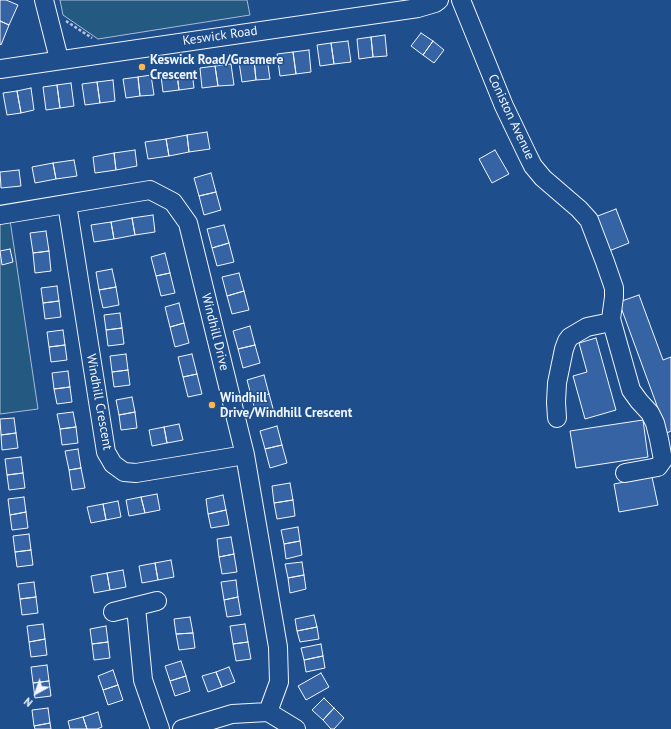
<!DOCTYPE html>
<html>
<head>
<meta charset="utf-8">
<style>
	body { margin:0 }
	#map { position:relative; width:671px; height:729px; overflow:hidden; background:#1f4e8c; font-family:"PT Sans",sans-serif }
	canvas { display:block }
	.north { position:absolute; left:16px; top:673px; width:40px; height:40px; -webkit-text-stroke:3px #1f4e8c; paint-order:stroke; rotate:220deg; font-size:11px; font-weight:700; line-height:16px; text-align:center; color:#f2f6ff }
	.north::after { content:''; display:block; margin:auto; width:14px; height:18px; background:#f2f6ff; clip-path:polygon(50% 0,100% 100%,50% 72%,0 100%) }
</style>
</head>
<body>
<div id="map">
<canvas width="671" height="729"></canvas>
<div class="north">N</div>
</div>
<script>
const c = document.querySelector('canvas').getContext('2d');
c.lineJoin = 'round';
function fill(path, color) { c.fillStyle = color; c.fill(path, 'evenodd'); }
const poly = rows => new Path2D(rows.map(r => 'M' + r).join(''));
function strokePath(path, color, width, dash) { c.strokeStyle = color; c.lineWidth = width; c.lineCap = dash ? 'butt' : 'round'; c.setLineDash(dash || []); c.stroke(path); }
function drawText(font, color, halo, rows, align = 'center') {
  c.font = font + ' "PT Sans",sans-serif'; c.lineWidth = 3; c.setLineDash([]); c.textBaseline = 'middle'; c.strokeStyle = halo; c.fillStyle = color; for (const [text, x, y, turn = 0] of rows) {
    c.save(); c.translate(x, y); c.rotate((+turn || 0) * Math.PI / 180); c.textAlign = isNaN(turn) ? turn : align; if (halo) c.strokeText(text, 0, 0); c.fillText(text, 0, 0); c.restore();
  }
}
const green = poly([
	[60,0,247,0,250,15,98,39,63,15,60,0],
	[10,220,38,409,0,414,0,222,10,220]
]);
fill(green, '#245a82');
strokePath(green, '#a8bbd7', 1);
const building = poly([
	[0,0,6,0,18,5,9,25,0,21,0,0],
	[0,21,9,25,1,45,0,44,0,21],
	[421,33,433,41,423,55,411,46,421,33],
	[385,35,387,56,373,57,371,37,385,35],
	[371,37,373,57,359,59,357,39,371,37],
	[348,41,351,62,334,64,331,43,348,41],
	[433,41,444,50,434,63,423,55,433,41],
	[331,43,334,64,320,66,317,45,331,43],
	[309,50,311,72,296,74,293,52,309,50],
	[293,52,296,74,280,76,277,54,293,52],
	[267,58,270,79,256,80,254,60,267,58],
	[254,60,256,80,242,82,239,62,254,60],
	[231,64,234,85,218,86,215,66,231,64],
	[215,66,218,86,202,88,200,68,215,66],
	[192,72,194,88,179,90,177,74,192,72],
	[177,74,179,90,163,92,161,76,177,74],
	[151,75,154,95,140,96,138,77,151,75],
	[138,77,140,96,126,98,123,79,138,77],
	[113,80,115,101,100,103,97,82,113,80],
	[97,82,100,103,85,105,82,84,97,82],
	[71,83,74,106,60,108,57,85,71,83],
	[57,85,60,108,46,110,43,87,57,85],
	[31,88,34,110,21,113,17,91,31,88],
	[17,91,21,113,7,115,3,93,17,91],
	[207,132,210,149,189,152,187,135,207,132],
	[187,135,189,152,169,156,166,139,187,135],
	[166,139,169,156,148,159,145,142,166,139],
	[135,150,137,166,116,170,114,153,135,150],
	[495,150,509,174,492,183,479,159,495,150],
	[114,153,116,170,95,173,93,157,114,153],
	[74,160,77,176,56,179,53,163,74,160],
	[53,163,56,179,35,183,32,167,53,163],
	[19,170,21,186,1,188,0,172,19,170],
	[211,173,216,192,199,196,194,178,211,173],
	[216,192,221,210,204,215,199,196,216,192],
	[616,209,629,243,609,251,595,217,616,209],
	[153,215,155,232,135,235,132,218,153,215],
	[132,218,135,235,114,239,111,222,132,218],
	[111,222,114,239,94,242,91,225,111,222],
	[224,225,229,243,212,248,207,229,224,225],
	[46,231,49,251,33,253,30,233,46,231],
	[229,243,234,262,217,266,212,248,229,243],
	[10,249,13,262,2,265,0,251,10,249],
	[49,251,51,271,35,273,33,253,49,251],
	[165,253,170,273,156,276,151,257,165,253],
	[112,269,116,287,99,290,96,272,112,269],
	[170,273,175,293,161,296,156,276,170,273],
	[239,273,244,291,227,296,222,277,239,273],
	[57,286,59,301,43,303,41,288,57,286],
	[116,287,119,305,103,308,99,290,116,287],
	[244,291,249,310,232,314,227,296,244,291],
	[639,295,663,360,671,357,671,431,667,433,619,302,639,295],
	[59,301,61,317,45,319,43,303,59,301],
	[179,303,184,323,170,327,165,307,179,303],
	[120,313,122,328,106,330,104,315,120,313],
	[184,323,189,343,175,347,170,327,184,323],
	[250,326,255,345,238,349,233,331,250,326],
	[122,328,124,344,108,346,106,330,122,328],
	[63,330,65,345,49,347,47,332,63,330],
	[596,338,616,410,585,419,573,376,587,372,579,343,596,338],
	[65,345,67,360,51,362,49,347,65,345],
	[255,345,260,363,243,368,238,349,255,345],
	[126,354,128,370,112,372,110,356,126,354],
	[192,354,197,374,183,377,178,357,192,354],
	[128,370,130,385,114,387,112,372,128,370],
	[68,371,70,387,54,389,52,373,68,371],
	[197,374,202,394,188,397,183,377,197,374],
	[264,375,269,394,252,399,247,380,264,375],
	[70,387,72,402,57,404,54,389,70,387],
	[269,394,274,412,257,417,252,399,269,394],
	[132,397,135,412,119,415,116,400,132,397],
	[73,412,76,427,60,429,57,414,73,412],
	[135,412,137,428,121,430,119,415,135,412],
	[14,418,16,433,1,435,0,419,14,418],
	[643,420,648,457,576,468,570,431,643,420],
	[179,424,183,440,167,443,164,427,179,424],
	[277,426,282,445,265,449,260,431,277,426],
	[76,427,78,443,62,445,60,429,76,427],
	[164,427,167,443,152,446,149,430,164,427],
	[16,433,18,448,2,450,1,435,16,433],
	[282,445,287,463,270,468,265,449,282,445],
	[78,449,81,468,69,470,65,451,78,449],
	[21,457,23,473,7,475,5,459,21,457],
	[81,468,85,488,72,490,69,470,81,468],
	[23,473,25,488,9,490,7,475,23,473],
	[652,477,658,505,619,512,614,484,652,477],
	[290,483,293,500,274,503,272,486,290,483],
	[157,494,160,510,145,513,141,497,157,494],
	[223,495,226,510,208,514,206,499,223,495],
	[24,497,26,512,10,515,8,499,24,497],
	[141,497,145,513,129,516,126,500,141,497],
	[293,500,295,516,277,519,274,503,293,500],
	[118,501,121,517,106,520,103,504,118,501],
	[103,504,106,520,91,523,87,507,103,504],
	[226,510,229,525,211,528,208,514,226,510],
	[26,512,28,528,12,530,10,515,26,512],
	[298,527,300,541,284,544,281,530,298,527],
	[29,534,31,550,15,552,13,536,29,534],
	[231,537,234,554,219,557,217,539,231,537],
	[300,541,302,555,286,559,284,544,300,541],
	[31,550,33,565,17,567,15,552,31,550],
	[234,554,237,572,222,574,219,557,234,554],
	[171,560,174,577,158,580,155,563,171,560],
	[302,562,304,575,288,578,285,564,302,562],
	[155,563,158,580,142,583,139,566,155,563],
	[123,570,126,587,110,590,107,573,123,570],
	[107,573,110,590,94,593,91,576,107,573],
	[304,575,306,589,290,593,288,578,304,575],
	[236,580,238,597,224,600,221,582,236,580],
	[34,582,36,597,20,599,18,584,34,582],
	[36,597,38,613,22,615,20,599,36,597],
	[238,597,241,615,227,617,224,600,238,597],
	[314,615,317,627,297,631,295,619,314,615],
	[190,617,193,633,176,634,174,619,190,617],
	[43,624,45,639,29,642,27,626,43,624],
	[245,624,248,642,233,644,230,626,245,624],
	[106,626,108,642,92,644,90,629,106,626],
	[317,627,319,639,300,642,297,631,317,627],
	[193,633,195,648,179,650,176,634,193,633],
	[45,639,47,655,31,657,29,642,45,639],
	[108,642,110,658,94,660,92,644,108,642],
	[248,642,251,659,236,661,233,644,248,642],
	[321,644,323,656,304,660,301,648,321,644],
	[323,656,325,668,306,672,304,660,323,656],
	[181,661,186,676,170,681,165,666,181,661],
	[47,665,49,681,33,683,31,667,47,665],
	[229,667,235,682,222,687,216,672,229,667],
	[113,670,118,685,103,690,98,676,113,670],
	[216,672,222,687,208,692,202,676,216,672],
	[321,673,329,687,306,700,298,686,321,673],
	[186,676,190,691,175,696,170,681,186,676],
	[49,681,51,696,35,698,33,683,49,681],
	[118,685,123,700,108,705,103,690,118,685],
	[324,698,334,708,323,720,312,710,324,698],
	[48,708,50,723,34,726,32,710,48,708],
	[334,708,344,718,334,729,331,729,323,720,334,708],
	[98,712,102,727,97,729,87,729,83,717,98,712],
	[83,717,87,729,70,729,68,721,83,717],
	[50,723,51,729,35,729,34,726,50,723]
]);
fill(building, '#3563a3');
strokePath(building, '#f2f6ff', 1);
const minor = poly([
	[44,0,59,59],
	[461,0,504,106,527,154,533,166,543,178,579,209,589,220,605,262,614,288,614,297,611,319,631,390,639,401,650,413,655,423,659,439,663,460,658,467,625,473],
	[0,69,418,8,435,3,439,0],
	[67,204,106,452,113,464,124,472,136,473,245,455],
	[0,215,150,190,173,202,188,223,245,455,278,647,279,682,268,712],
	[557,418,556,402,557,383,564,349,567,341,570,337,587,327,611,322],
	[136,607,143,680,160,729],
	[113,612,157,601],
	[182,729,232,714,268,712,296,729]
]);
strokePath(minor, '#f2f6ff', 20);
strokePath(poly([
	[66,21,92,38]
]), '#b3c4dc', 2.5, [3, 2]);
strokePath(minor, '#1f4e8c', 18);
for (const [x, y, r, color] of [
	[142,67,4,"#ffb74d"],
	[212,405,4,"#ffb74d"]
]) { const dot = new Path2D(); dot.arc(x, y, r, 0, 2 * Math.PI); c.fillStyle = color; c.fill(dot); strokePath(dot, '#1f4e8c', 1.5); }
drawText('13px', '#f2f6ff', '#1f4e8c', [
	["Keswick Road",220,36,-8],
	["Coniston Avenue",511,117,65],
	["Windhill Drive",215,332,76],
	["Windhill Crescent",99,402,80]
]);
drawText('bold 13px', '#f2f6ff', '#1f4e8c', [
	["Keswick Road/Grasmere",150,60],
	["Crescent",150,75],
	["Windhill",220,398],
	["Drive/Windhill Crescent",220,413]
], 'left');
</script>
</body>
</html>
